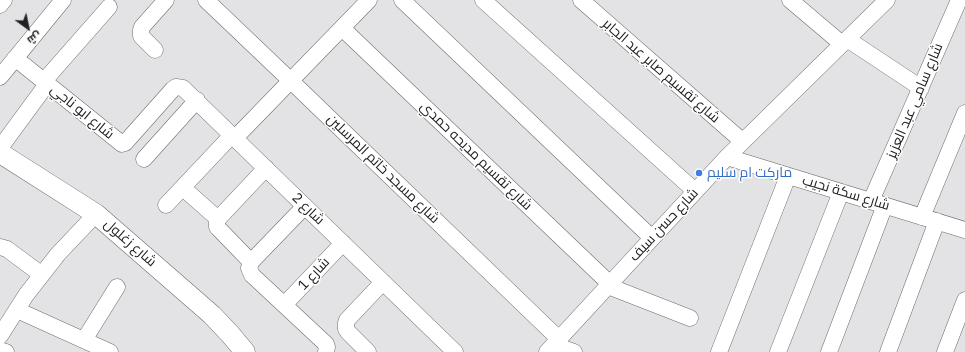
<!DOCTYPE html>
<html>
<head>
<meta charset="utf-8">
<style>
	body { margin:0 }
	#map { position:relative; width:965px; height:352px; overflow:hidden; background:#e3e3e5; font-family:"IBM Plex Sans",Cairo,sans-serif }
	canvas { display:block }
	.north { position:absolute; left:8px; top:8px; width:40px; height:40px; -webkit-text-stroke:3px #fff; paint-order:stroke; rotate:147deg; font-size:11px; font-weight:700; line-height:16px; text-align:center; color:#202021 }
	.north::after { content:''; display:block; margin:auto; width:14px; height:18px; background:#202021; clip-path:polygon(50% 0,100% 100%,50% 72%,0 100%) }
</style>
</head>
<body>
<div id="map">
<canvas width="965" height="352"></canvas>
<div class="north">ش</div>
</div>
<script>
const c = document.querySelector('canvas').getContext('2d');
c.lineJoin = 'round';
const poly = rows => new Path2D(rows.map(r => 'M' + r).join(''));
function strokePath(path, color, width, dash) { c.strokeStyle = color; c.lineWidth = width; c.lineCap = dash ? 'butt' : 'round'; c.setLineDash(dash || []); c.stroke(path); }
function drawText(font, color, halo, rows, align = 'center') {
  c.font = font + ' "IBM Plex Sans",Cairo,sans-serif'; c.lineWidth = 3; c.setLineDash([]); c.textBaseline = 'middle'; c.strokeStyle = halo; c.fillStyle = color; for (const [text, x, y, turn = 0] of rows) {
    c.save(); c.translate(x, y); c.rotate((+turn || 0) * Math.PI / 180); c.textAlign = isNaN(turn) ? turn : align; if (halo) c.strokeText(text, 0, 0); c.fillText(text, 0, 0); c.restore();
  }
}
const minor = poly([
	[206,0,291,81,559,339],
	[402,0,652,238],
	[483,0,695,191],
	[581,0,742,141],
	[790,0,842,44],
	[0,5,4,0],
	[342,28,610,284],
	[847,39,921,88],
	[155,50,141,36,141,30,142,27,166,0],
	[15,58,122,144,125,143,173,89,176,87,183,88,455,352],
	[0,77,63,0],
	[44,81,109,7],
	[235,138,369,0],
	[0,148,47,84],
	[727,157,965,230],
	[144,159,197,100],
	[183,188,218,219],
	[871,201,959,0],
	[166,205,232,135],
	[305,206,251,262,249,268,252,275,326,344,327,347,326,352],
	[922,217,965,113],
	[0,247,7,249,42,275],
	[251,262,219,229,217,227,217,222,218,219,266,168],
	[608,286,690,318],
	[284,305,343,243],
	[17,310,110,352],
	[0,336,26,295,58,254,96,214],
	[84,340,117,287],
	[554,345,574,352],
	[0,350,6,352],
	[368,352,348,332,346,329,346,323,347,320,383,282],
	[547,352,727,157,887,0],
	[719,352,788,176],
	[778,352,841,192],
	[829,352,885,205],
	[888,352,937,221],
	[945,352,965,300]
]);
const tertiary = poly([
	[0,153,96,214,212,315,230,334,245,352]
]);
strokePath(minor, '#6c6c6d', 17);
strokePath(tertiary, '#6c6c6d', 21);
strokePath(minor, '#fff', 16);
strokePath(tertiary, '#fff', 20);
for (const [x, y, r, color] of [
	[699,173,4,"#3f7fe0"]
]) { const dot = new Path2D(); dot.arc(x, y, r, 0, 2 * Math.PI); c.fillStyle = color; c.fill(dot); strokePath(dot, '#fff', 1.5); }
drawText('14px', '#202021', '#fff', [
	["شارع تقسيم صابر عبد الجابر",661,71,41],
	["شارع سامي عبد العزيز",915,101,-67],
	["شارع ابو ناجي",82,112,39],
	["شارع تقسيم مديحه حمدي",476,156,44],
	["شارع مسجد خاتم المرسلين",383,169,44],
	["شارع سكة نجيب",846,193,17],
	["شارع 2",308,209,44],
	["شارع حسن سيف",664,225,-47],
	["شارع زغلول",130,243,41],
	["شارع 1",314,274,-47]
]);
drawText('14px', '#366cbe', '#fff', [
	["ماركت ام سليم",707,173]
], 'left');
</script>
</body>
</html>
